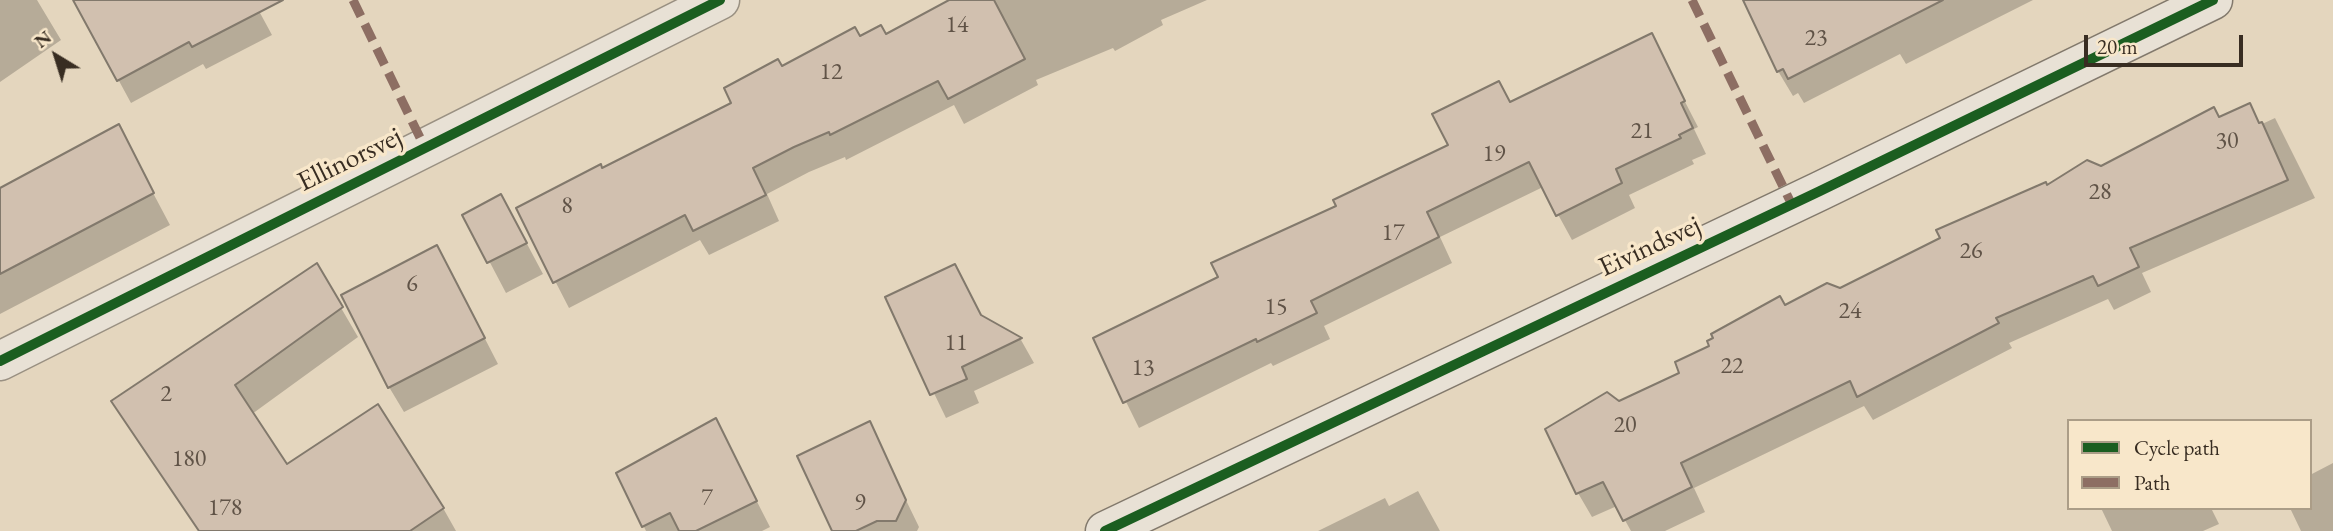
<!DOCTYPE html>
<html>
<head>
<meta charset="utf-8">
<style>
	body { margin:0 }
	#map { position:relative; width:2333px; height:531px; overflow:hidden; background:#e4d6be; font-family:"EB Garamond",serif }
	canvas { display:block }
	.legend { position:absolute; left:2067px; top:419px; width:245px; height:91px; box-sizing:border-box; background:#f8e7ca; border:2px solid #ab9d87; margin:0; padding:9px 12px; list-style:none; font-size:21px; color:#382d22 }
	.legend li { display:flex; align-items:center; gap:14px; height:35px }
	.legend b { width:35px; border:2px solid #ab9d87 }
	.north { position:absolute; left:21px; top:21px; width:70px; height:70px; -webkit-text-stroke:5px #f8e7ca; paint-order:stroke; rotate:322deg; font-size:19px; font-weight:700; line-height:28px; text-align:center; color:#382d22 }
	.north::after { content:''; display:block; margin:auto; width:24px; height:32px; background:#382d22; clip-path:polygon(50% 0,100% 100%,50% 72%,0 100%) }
	.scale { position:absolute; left:2084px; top:35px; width:159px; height:32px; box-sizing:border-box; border:4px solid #382d22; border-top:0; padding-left:9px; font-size:21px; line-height:24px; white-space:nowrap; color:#382d22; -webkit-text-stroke:5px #f8e7ca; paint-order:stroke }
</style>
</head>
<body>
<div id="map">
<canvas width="2333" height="531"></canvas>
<ul class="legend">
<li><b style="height:9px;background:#1b5e20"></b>Cycle path</li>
<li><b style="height:9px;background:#8d6e63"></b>Path</li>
</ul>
<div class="north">N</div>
<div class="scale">20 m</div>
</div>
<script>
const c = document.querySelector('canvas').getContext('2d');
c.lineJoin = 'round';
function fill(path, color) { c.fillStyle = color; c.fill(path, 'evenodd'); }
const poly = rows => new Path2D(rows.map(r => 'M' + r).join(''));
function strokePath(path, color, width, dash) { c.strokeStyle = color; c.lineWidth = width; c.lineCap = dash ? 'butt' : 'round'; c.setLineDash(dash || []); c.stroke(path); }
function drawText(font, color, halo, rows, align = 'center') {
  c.font = font + ' "EB Garamond",serif'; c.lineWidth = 7; c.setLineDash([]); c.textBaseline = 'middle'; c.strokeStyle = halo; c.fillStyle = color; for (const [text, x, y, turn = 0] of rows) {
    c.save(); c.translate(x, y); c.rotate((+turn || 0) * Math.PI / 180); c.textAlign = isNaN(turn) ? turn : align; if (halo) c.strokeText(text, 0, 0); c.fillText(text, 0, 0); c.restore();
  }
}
fill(poly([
	[0,0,37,0,61,40,0,82],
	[75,0,253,0,272,35,206,69,203,64,131,103],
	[950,0,1207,0,1161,20,1163,25,1115,51,1113,48,1036,80,1038,85,964,124,954,105,846,160,845,157,809,172,767,194,779,221,709,255,700,240,569,308,518,209,734,104,781,68,860,38,886,36],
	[1748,0,2033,0,1906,64,1900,54,1804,103,1798,93,1793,96,1778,71],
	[1651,36,1698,127,1694,129,1706,154,1692,160,1694,164,1629,195,1635,208,1572,240,1543,187,1440,237,1452,263,1324,326,1330,339,1273,366,1271,363,1139,428,1095,339,1220,278,1338,207,1450,146,1510,104],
	[2275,118,2315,198,2142,273,2151,292,2114,310,2108,299,2009,343,2012,348,1873,420,1864,406,1694,488,1705,512,1665,531,1631,531,1617,506,1592,517,1578,493,1618,403,1682,373,1784,307,1840,290,2047,187,2219,119,2260,125],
	[118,127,170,225,0,314,0,190],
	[465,215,518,227,543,274,506,293],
	[316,265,358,337,252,414,287,466,443,508,456,531,199,531,114,402],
	[955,266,983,318,1021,340,1034,363,974,391,979,403,946,418,888,298],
	[451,273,498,364,404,412,389,387],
	[715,420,770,527,762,531,646,531,618,474],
	[869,424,919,527,917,531,834,531],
	[2333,463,2333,531,2301,531,2290,508,2310,508,2310,475],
	[1418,491,1440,531,1318,531,1385,498,1389,506],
	[2101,508,2211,508,2219,524,2203,531,2112,531]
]), '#0003');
const building = poly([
	[73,0,283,0,192,47,189,42,117,81,73,0],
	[949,0,994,0,1025,59,948,99,938,81,830,135,829,132,794,147,753,168,766,195,693,231,685,215,553,283,516,208,601,164,602,168,731,103,724,88,778,59,782,66,855,27,860,36,881,25,886,34,949,0],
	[1743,0,1943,0,1788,79,1783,69,1777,72,1743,0],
	[1652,33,1685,101,1681,103,1693,128,1679,135,1681,138,1616,169,1622,183,1556,216,1529,162,1427,212,1439,237,1311,301,1317,313,1257,342,1256,339,1123,403,1093,338,1218,277,1211,263,1336,206,1333,200,1448,145,1432,114,1499,81,1510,102,1652,33],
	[2250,103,2259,123,2262,122,2288,180,2130,248,2139,267,2098,286,2093,276,1996,318,1999,323,1857,397,1850,381,1681,463,1692,487,1623,521,1603,482,1576,494,1545,429,1607,392,1619,401,1679,373,1675,362,1709,346,1707,341,1713,338,1711,334,1780,296,1785,305,1827,283,1840,288,1940,238,1936,230,2046,182,2047,185,2087,160,2101,166,2214,107,2219,117,2250,103],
	[119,124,154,193,0,274,0,188,119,124],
	[501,194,527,243,487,263,462,215,501,194],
	[437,245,485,338,388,388,341,295,437,245],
	[317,263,343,307,235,385,287,464,378,404,444,508,410,531,199,531,111,401,317,263],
	[955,264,981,315,1022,338,962,367,967,379,930,395,885,297,955,264],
	[716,418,757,501,696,531,679,531,670,513,642,527,616,473,716,418],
	[870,421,906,500,896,521,877,521,856,531,832,531,797,456,870,421]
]);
fill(building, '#d1c0af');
strokePath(building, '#82796c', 2);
const street = poly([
	[0,361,720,0]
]);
const secondary = poly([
	[1105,531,1820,191,2213,0]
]);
strokePath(street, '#999082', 41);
strokePath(secondary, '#82796c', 41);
strokePath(street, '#e8e1d5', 38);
strokePath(secondary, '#e8e1d5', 38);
strokePath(poly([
	[353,0,425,148],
	[1692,0,1792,205]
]), '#8d6e63', 9, [18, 9]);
strokePath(poly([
	[0,361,720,0],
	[1105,531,1820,191,2213,0]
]), '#1b5e20', 10);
drawText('24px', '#605347', null, [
	["14",957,25],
	["23",1816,38],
	["12",831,72],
	["21",1642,131],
	["30",2227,141],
	["19",1494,154],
	["28",2100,192],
	["8",567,206],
	["17",1393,233],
	["26",1971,251],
	["6",412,284],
	["15",1276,307],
	["24",1850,311],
	["11",956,343],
	["22",1732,366],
	["13",1143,368],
	["2",166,394],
	["20",1625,425],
	["180",189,459],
	["7",707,498],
	["9",860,503],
	["178",225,508]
]);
drawText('28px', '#382d22', '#f8e7ca', [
	["Ellinorsvej",350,160,-26],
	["Eivindsvej",1650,247,-25]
]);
</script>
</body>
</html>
